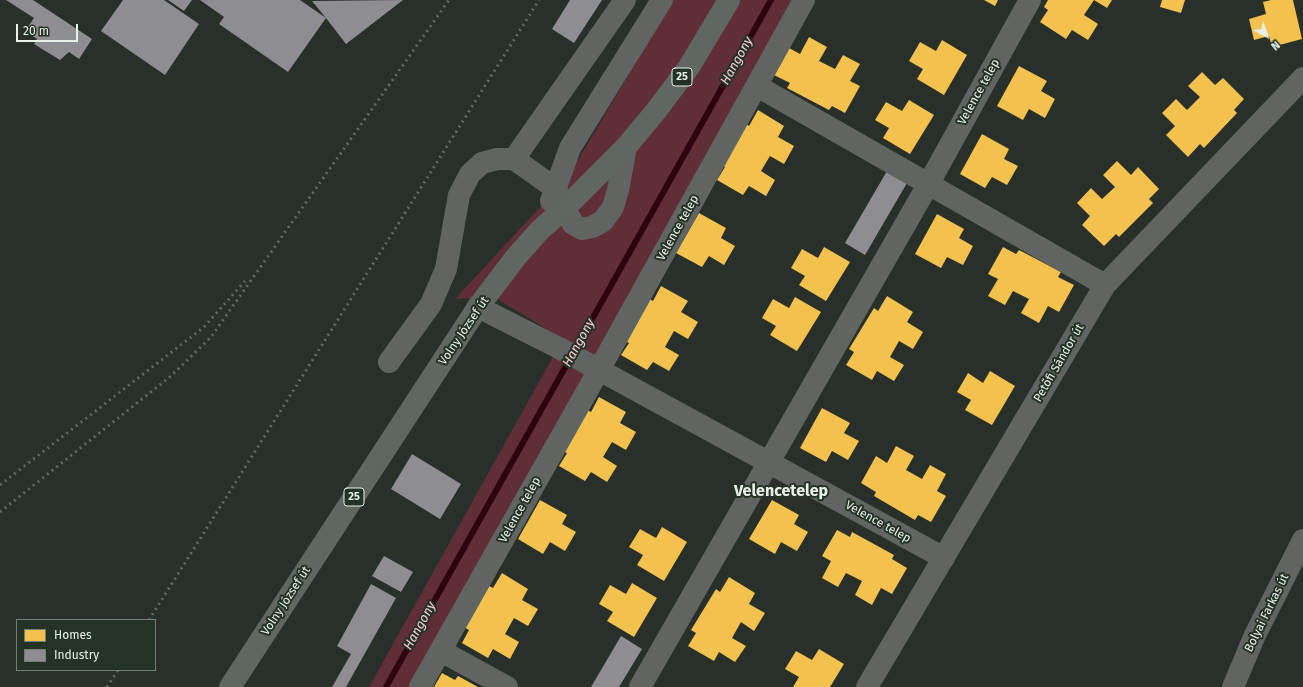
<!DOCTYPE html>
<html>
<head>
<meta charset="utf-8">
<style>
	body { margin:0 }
	#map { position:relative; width:1303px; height:687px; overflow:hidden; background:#283029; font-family:"Fira Sans",sans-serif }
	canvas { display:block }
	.legend { position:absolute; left:16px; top:619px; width:140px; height:52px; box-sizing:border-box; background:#253326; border:1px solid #737f74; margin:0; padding:5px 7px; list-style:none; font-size:12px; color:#e8f1e8 }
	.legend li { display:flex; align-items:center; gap:8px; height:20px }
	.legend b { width:20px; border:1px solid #737f74 }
	.north { position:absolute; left:1247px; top:16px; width:40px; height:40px; -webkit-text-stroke:3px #253326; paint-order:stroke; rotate:139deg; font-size:11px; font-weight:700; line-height:16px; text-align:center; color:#e8f1e8 }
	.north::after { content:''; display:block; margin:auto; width:14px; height:18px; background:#e8f1e8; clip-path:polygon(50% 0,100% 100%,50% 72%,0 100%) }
	.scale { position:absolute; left:16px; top:24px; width:62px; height:18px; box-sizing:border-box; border:2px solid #e8f1e8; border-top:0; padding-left:5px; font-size:12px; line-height:14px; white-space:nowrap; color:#e8f1e8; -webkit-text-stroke:3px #253326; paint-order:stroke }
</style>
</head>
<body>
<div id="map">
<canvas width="1303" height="687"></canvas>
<ul class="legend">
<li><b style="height:11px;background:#f2c14e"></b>Homes</li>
<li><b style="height:11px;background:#8d8d92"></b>Industry</li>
</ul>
<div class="north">N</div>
<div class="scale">20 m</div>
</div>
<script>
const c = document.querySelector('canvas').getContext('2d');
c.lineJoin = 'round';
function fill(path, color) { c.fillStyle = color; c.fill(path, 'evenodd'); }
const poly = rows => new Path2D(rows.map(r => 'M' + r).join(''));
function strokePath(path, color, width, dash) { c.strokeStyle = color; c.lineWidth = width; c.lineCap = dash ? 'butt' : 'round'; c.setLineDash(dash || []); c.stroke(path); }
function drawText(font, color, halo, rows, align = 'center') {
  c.font = font + ' "Fira Sans",sans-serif'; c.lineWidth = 4; c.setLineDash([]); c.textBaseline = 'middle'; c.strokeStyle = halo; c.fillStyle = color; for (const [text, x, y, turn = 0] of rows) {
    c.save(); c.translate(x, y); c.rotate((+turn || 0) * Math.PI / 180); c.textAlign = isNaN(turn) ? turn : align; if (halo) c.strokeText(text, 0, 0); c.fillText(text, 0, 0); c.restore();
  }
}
fill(poly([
	[673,0,806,0,431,687,369,687,563,339,494,297,455,299,568,177]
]), '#602e37');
fill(poly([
	[984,0,998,0,995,6],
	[1048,0,1094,0,1084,15,1098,24,1088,40,1072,30,1066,39,1040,22,1048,10,1044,7],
	[1094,0,1112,0,1107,8],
	[1162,0,1185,0,1181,13,1160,7],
	[1271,0,1293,0,1302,39,1272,47,1269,36,1254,40,1249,19,1266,14,1263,2],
	[809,37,827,47,819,61,835,69,843,55,860,64,850,81,860,86,845,113,832,106,829,110,787,88,790,83,774,75,789,48,800,54],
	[942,40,967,55,944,95,917,79,923,69,909,61,920,42,936,51],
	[1019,66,1047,81,1041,91,1055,99,1045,118,1029,109,1023,120,997,106],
	[1202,72,1215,85,1223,78,1244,99,1234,110,1237,113,1204,148,1200,144,1188,157,1166,135,1175,126,1162,113,1176,99,1187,110,1200,97,1188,86],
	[909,100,934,115,910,154,883,138,889,128,875,120,886,102,902,111],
	[758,110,784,126,778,137,794,146,784,164,770,156,761,171,775,180,766,196,749,186,743,195,717,180,725,167,720,165,745,123,749,126],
	[982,134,1009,149,1004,159,1018,166,1007,185,992,177,985,188,960,174],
	[1117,161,1131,175,1138,167,1159,189,1149,199,1153,203,1119,237,1116,234,1104,246,1082,225,1090,216,1077,203,1091,188,1102,199,1115,187,1103,175],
	[699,213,726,228,721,238,735,246,724,265,709,256,702,267,676,253],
	[937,214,964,229,959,238,973,246,963,265,947,257,941,268,915,254],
	[824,247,850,262,826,301,799,285,805,276,791,268,802,249,818,258],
	[1003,247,1016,254,1019,250,1061,272,1058,277,1074,285,1059,312,1048,306,1039,323,1021,313,1029,299,1013,291,1005,305,988,296,998,279,988,274],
	[661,286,688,301,681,312,698,322,688,339,674,331,665,347,679,355,669,371,653,362,647,370,621,355,629,343,624,340,648,298,653,301],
	[887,296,913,312,907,322,923,332,913,349,899,341,890,357,904,365,894,381,877,371,872,380,846,365,854,352,849,349,874,308,878,311],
	[795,297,821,312,797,351,770,335,776,326,762,318,773,299,789,308],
	[990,371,1015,386,992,425,965,410,971,400,957,392,968,373,983,383],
	[599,397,626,412,620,423,636,432,626,450,612,442,603,457,617,466,607,482,591,472,585,481,559,466,567,453,562,451,586,409,591,412],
	[822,408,850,423,844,433,859,441,848,460,832,451,826,462,800,448],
	[896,446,914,456,906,470,922,479,930,465,946,474,937,491,946,496,931,522,918,515,915,520,874,496,876,492,861,483,876,456,887,463],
	[540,500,567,515,562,524,576,532,565,551,550,542,543,554,518,539],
	[772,500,799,515,794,524,808,532,797,551,781,542,775,554,749,539],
	[662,527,687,542,664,581,637,565,643,555,629,547,640,529,656,538],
	[837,530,850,537,852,532,894,555,892,559,907,568,892,594,881,588,872,605,855,595,862,581,846,573,838,587,822,578,831,561,822,556],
	[502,573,528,589,522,600,538,609,528,626,514,618,505,634,519,642,510,659,493,649,488,658,462,643,469,630,464,627,489,586,493,588],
	[729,577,755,593,749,604,765,613,754,631,741,622,732,638,746,646,735,662,719,652,714,661,688,646,696,633,691,630,716,589,720,592],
	[632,583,657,598,634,637,607,621,613,612,599,604,610,585,626,594],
	[819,649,844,664,830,687,793,687,799,677,785,669,796,651,812,660],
	[442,673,455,680,458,676,478,687,434,687]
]), '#f2c14e');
fill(poly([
	[6,0,33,0,92,39,79,59,69,52,60,60,34,44,37,39,25,31,34,18],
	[123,0,164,0,199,24,165,75,101,31],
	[168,0,192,0,184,11],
	[200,0,300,0,326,18,312,1,403,0,346,44,326,18,288,72,219,24,224,17],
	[570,0,602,0,574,43,552,29],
	[887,171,907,183,865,255,845,243],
	[412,454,461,484,440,519,391,489],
	[384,556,413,572,401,592,372,576],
	[371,584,396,598,346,687,332,687,351,654,337,646],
	[621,636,642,649,619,687,591,687]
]), '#8d8d92');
strokePath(poly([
	[386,687,771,0]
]), '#2d040e', 6);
strokePath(poly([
	[757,86,1105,285],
	[514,159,625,0],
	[551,201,570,148,662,0],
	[478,307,559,348,944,558],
	[389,362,431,304,446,269,459,195,470,174,482,163,497,159,514,159,556,189,573,224,582,229,592,227,603,221,613,207,618,190,626,147],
	[441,651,507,687],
	[420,687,599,370,804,0],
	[640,687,929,183,1030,0],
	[867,687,1105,285,1303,78],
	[1233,687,1255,635,1303,540]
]), '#616561', 22);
strokePath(poly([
	[230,687,478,307,516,257,540,230,565,208,626,147,656,111,689,67,729,0]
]), '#606660', 22);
strokePath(poly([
	[0,485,204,327,245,281],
	[0,512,171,376,211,337,449,0],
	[149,620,539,0],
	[107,687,118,670]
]), '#646764', 3, [2, 4]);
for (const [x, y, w] of [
	[682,77,20],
	[354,497,20]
]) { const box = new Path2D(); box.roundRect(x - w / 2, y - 9, w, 18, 3); c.fillStyle = '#253326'; c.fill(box); strokePath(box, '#e8f1e8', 1); }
drawText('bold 11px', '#e8f1e8', null, [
	["25",682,77],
	["25",354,497]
]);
drawText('12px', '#e8f1e8', '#253326', [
	["Velence telep",979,92,-61],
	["Velence telep",678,228,-61],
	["Volny József út",464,331,-56],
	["Petőfi Sándor út",1059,363,-60],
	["Velence telep",520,510,-61],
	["Velence telep",878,522,29],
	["Volny József út",286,601,-57],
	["Bolyai Farkas út",1267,613,-64]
]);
drawText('italic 13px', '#fccdd2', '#253326', [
	["Hangony",737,61,-61],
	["Hangony",579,343,-61],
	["Hangony",420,626,-61]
]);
drawText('bold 16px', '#e8f1e8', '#253326', [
	["Velencetelep",781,492]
]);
</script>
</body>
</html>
